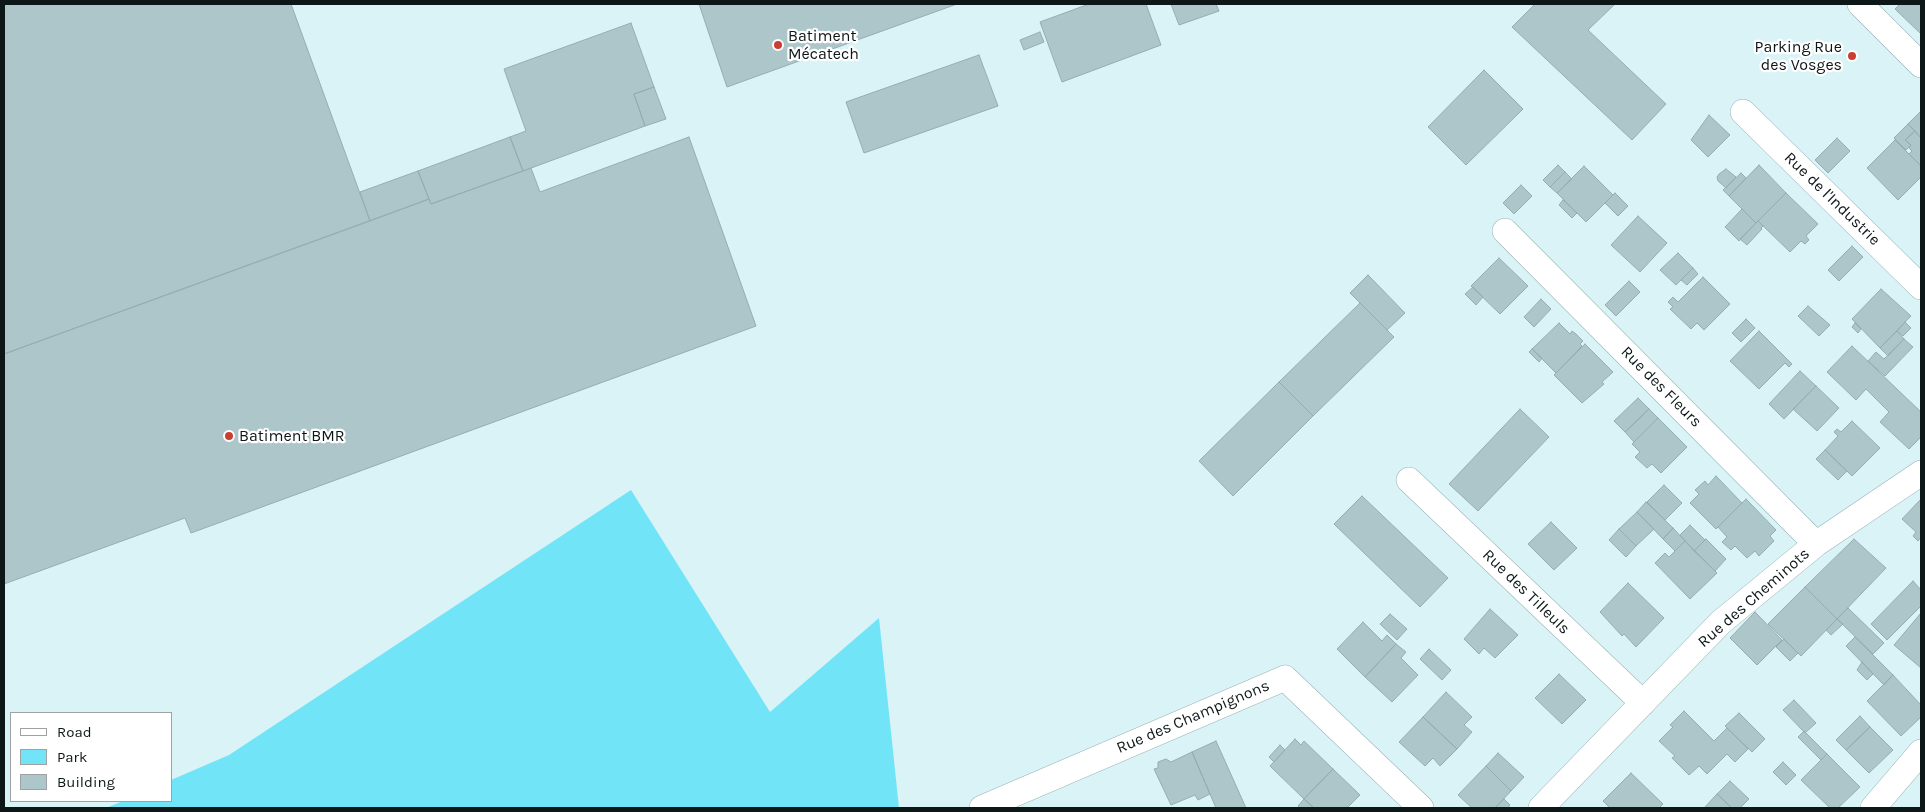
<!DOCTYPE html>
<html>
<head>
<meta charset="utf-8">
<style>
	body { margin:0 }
	#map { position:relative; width:1925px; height:812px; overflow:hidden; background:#d9f3f7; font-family:Karla,sans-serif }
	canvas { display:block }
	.frame { position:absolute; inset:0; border:5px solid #0e1718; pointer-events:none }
	.legend { position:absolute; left:10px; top:712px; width:162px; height:90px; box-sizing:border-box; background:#fff; border:1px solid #9fa2a3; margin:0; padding:6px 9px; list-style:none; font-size:15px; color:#0e1718 }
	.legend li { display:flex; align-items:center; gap:10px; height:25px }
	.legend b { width:25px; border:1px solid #9fa2a3 }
</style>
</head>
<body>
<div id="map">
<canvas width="1925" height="812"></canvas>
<div class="frame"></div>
<ul class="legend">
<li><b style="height:6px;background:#fff"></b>Road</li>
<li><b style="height:14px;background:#71e5f7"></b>Park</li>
<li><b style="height:14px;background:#adc6ca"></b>Building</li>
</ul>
</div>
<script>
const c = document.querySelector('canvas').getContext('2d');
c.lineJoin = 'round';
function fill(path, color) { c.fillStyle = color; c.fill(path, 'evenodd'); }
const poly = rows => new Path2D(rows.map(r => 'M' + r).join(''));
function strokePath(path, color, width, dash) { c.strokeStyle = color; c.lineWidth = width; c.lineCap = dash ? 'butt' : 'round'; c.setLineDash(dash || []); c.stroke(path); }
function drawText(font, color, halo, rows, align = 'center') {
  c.font = font + ' Karla,sans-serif'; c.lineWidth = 4.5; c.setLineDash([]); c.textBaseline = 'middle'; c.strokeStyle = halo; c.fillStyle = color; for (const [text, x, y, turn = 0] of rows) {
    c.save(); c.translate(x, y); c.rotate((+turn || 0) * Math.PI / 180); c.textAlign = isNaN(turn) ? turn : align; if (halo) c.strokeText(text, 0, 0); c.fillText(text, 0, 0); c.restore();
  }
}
fill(poly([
	[631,490,770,712,879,618,899,808,106,808,123,801,171,801,171,780,229,755]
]), '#71e5f7');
const building = poly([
	[4,4,291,4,370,221,4,354,4,4],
	[699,4,957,4,727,87,699,4],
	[1089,4,1146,4,1161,45,1062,82,1040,22,1089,4],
	[1171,4,1216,4,1219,11,1179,25,1171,4],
	[1535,4,1615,4,1588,30,1666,104,1632,140,1512,27,1535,4],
	[1900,4,1921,4,1921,34,1895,9,1900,4],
	[631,23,654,87,634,94,645,126,523,171,510,137,526,131,504,69,631,23],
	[1040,32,1044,42,1024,50,1020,40,1040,32],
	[979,55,998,106,864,153,846,102,979,55],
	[1484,70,1523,109,1466,165,1428,127,1484,70],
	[654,87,666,119,645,126,634,94,654,87],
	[1921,111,1921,138,1908,124,1921,111],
	[1709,115,1730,135,1708,157,1691,140,1709,115],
	[1908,124,1915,131,1905,140,1911,145,1906,150,1894,138,1908,124],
	[1915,131,1921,138,1921,166,1909,154,1912,151,1909,148,1911,145,1905,140,1915,131],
	[510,137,523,171,431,204,418,171,510,137],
	[689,137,756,326,191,533,185,518,4,584,4,354,429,199,431,204,531,168,540,192,689,137],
	[1837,138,1850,151,1828,173,1815,160,1837,138],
	[1895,140,1921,166,1921,177,1898,200,1867,168,1895,140],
	[1558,165,1565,172,1550,187,1543,180,1558,165],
	[1759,165,1786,193,1756,223,1729,196,1759,165],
	[1584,166,1613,195,1586,222,1557,193,1584,166],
	[1726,169,1736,177,1726,188,1718,181,1717,177,1719,174,1726,169],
	[418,171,429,199,370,221,360,192,418,171],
	[1565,172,1572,179,1557,193,1550,187,1565,172],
	[1741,173,1746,178,1729,196,1723,190,1741,173],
	[1521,185,1532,196,1514,214,1503,203,1521,185],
	[1615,193,1628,206,1618,216,1605,203,1615,193],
	[1786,193,1818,224,1806,236,1809,240,1805,244,1801,241,1790,252,1758,221,1786,193],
	[1563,200,1577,213,1572,218,1559,205,1563,200],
	[1742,209,1756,223,1739,241,1725,227,1742,209],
	[1638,216,1667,243,1640,272,1611,245,1638,216],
	[1758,221,1763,226,1761,228,1762,229,1747,245,1740,239,1758,221],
	[1852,246,1863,257,1839,281,1828,270,1852,246],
	[1678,253,1693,268,1676,285,1660,270,1678,253],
	[1499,258,1528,286,1500,314,1471,286,1499,258],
	[1693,268,1698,274,1687,285,1681,280,1693,268],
	[1368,275,1405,313,1387,330,1350,293,1368,275],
	[1703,277,1730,304,1704,330,1697,323,1691,329,1670,309,1673,307,1668,302,1673,297,1678,302,1703,277],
	[1629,281,1640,292,1616,316,1605,305,1629,281],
	[1473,287,1483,297,1476,305,1465,294,1473,287],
	[1881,289,1911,316,1880,348,1852,319,1881,289],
	[1541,299,1551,309,1534,327,1524,317,1541,299],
	[1360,303,1394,337,1313,416,1279,382,1360,303],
	[1808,306,1830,325,1819,336,1798,316,1808,306],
	[1746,319,1755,328,1741,342,1732,333,1746,319],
	[1905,322,1911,328,1903,336,1897,331,1905,322],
	[1559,323,1570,334,1572,331,1576,334,1583,341,1580,344,1582,346,1556,373,1532,349,1559,323],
	[1855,323,1861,329,1858,333,1852,327,1855,323],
	[1759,331,1792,364,1789,367,1785,363,1759,389,1730,361,1759,331],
	[1897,331,1904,339,1888,356,1880,348,1897,331],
	[1904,339,1913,347,1885,376,1868,361,1876,352,1884,359,1904,339],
	[1585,344,1613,372,1602,382,1604,384,1582,403,1554,375,1585,344],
	[1852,346,1921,412,1921,437,1909,449,1880,422,1889,412,1866,389,1856,400,1827,372,1852,346],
	[1532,349,1542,358,1539,362,1529,352,1532,349],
	[1800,371,1816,386,1784,419,1769,404,1800,371],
	[1279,382,1313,416,1233,496,1199,461,1279,382],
	[1816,386,1839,408,1817,431,1793,409,1816,386],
	[1638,398,1649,409,1625,432,1614,421,1638,398],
	[1520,409,1549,437,1478,511,1449,484,1520,409],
	[1649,409,1658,418,1634,442,1625,432,1649,409],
	[1658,418,1687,447,1661,473,1652,464,1647,468,1635,457,1640,452,1632,444,1658,418],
	[1852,421,1880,448,1852,476,1825,450,1838,436,1834,432,1837,429,1841,432,1852,421],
	[1825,450,1847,471,1838,480,1816,459,1825,450],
	[1716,476,1742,503,1716,529,1690,503,1699,494,1695,490,1705,481,1708,485,1716,476],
	[1664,485,1682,503,1665,520,1647,502,1664,485],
	[1362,496,1448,578,1420,607,1334,524,1362,496],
	[1746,499,1776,530,1770,536,1774,541,1759,556,1755,551,1747,558,1735,546,1731,550,1722,542,1727,537,1718,527,1746,499],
	[1921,499,1921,537,1918,541,1913,536,1916,532,1902,519,1921,499],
	[1646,502,1673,528,1663,539,1637,512,1646,502],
	[1637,512,1654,529,1636,546,1619,529,1637,512],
	[1551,522,1577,548,1554,570,1528,544,1551,522],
	[1690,525,1705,540,1694,551,1680,535,1690,525],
	[1673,528,1685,541,1675,551,1663,539,1673,528],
	[1619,529,1636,546,1626,557,1609,540,1619,529],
	[1706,539,1726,559,1715,571,1694,551,1706,539],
	[1854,539,1886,568,1837,619,1805,587,1854,539],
	[1685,541,1717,573,1690,599,1655,563,1665,553,1669,557,1685,541],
	[1913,581,1921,590,1921,606,1887,640,1871,624,1913,581],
	[1628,583,1664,618,1636,647,1624,634,1622,636,1600,612,1628,583],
	[1805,587,1837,619,1801,656,1768,624,1805,587],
	[1848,608,1884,643,1873,654,1837,619,1848,608],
	[1490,609,1518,635,1495,658,1484,648,1479,654,1464,639,1490,609],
	[1755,612,1782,640,1757,665,1730,638,1755,612],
	[1921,613,1921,668,1894,645,1921,613],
	[1390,614,1407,629,1397,640,1380,624,1390,614],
	[1837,619,1843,624,1831,635,1826,630,1837,619],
	[1363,622,1382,641,1387,635,1396,644,1365,677,1337,649,1363,622],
	[1855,637,1893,675,1884,685,1846,646,1855,637],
	[1784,639,1798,653,1790,661,1776,647,1784,639],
	[1396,644,1406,652,1401,658,1418,675,1392,702,1365,677,1396,644],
	[1429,649,1451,670,1442,680,1420,659,1429,649],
	[1862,662,1873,674,1867,680,1857,670,1862,662],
	[1559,674,1586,700,1562,724,1535,698,1559,674],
	[1893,675,1921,705,1921,717,1901,736,1867,701,1893,675],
	[1446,692,1472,717,1464,725,1472,732,1457,749,1423,717,1446,692],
	[1794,700,1816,723,1805,733,1783,710,1794,700],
	[1684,711,1714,741,1727,728,1748,749,1735,762,1727,754,1707,774,1699,766,1689,775,1672,758,1675,756,1659,741,1673,727,1670,725,1684,711],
	[1739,713,1765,739,1752,752,1725,726,1739,713],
	[1860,716,1870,727,1846,750,1836,740,1860,716],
	[1423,717,1457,749,1440,766,1433,758,1425,766,1399,742,1423,717],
	[1870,727,1893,750,1869,773,1846,750,1870,727],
	[1804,731,1827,754,1821,760,1798,737,1804,731],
	[1295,739,1301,745,1304,741,1333,769,1304,799,1270,766,1295,739],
	[1216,741,1246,808,1216,808,1192,752,1216,741],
	[1280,745,1285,750,1274,762,1269,757,1280,745],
	[1192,752,1210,794,1198,800,1195,795,1171,805,1154,769,1158,768,1158,762,1166,759,1171,762,1192,752],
	[1498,753,1524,777,1511,791,1486,766,1498,753],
	[1827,754,1860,787,1838,808,1830,808,1801,780,1827,754],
	[1783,762,1796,775,1786,785,1773,772,1783,762],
	[1486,766,1511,791,1495,808,1472,808,1458,795,1486,766],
	[1333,769,1360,795,1347,808,1314,808,1304,799,1333,769],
	[1631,773,1663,804,1659,808,1610,808,1603,801,1631,773],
	[1730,781,1749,799,1740,808,1732,808,1717,794,1730,781],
	[1717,794,1732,808,1704,808,1717,794],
	[1304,799,1314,808,1300,808,1298,806,1304,799],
	[1504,799,1510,805,1508,808,1495,808,1504,799]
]);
fill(building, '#adc6ca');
strokePath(building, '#94adb1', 1);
const minor = poly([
	[1860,4,1921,65],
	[1743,112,1921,287],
	[1505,231,1816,544],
	[1409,480,1643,703],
	[982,808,1285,678,1421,808],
	[1541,808,1721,622,1816,544,1921,473],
	[1873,808,1921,752]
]);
strokePath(minor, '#99b2b6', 26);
strokePath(minor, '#fff', 25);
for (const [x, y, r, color] of [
	[778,45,5,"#cb3e32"],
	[1852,56,5,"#cb3e32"],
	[229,436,5,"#cb3e32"]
]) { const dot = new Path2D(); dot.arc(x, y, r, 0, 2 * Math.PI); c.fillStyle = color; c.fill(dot); strokePath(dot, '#fff', 2); }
drawText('16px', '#0e1718', '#fff', [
	["Batiment",788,36],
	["Mécatech",788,54],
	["Parking Rue",1842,47,"right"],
	["des Vosges",1842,65,"right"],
	["Batiment BMR",239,436]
], 'left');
drawText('16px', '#0e1718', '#fff', [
	["Rue de l'Industrie",1832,199,44],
	["Rue des Fleurs",1661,387,45],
	["Rue des Tilleuls",1526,592,44],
	["Rue des Cheminots",1754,598,-41],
	["Rue des Champignons",1193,717,-23]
]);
</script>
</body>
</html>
